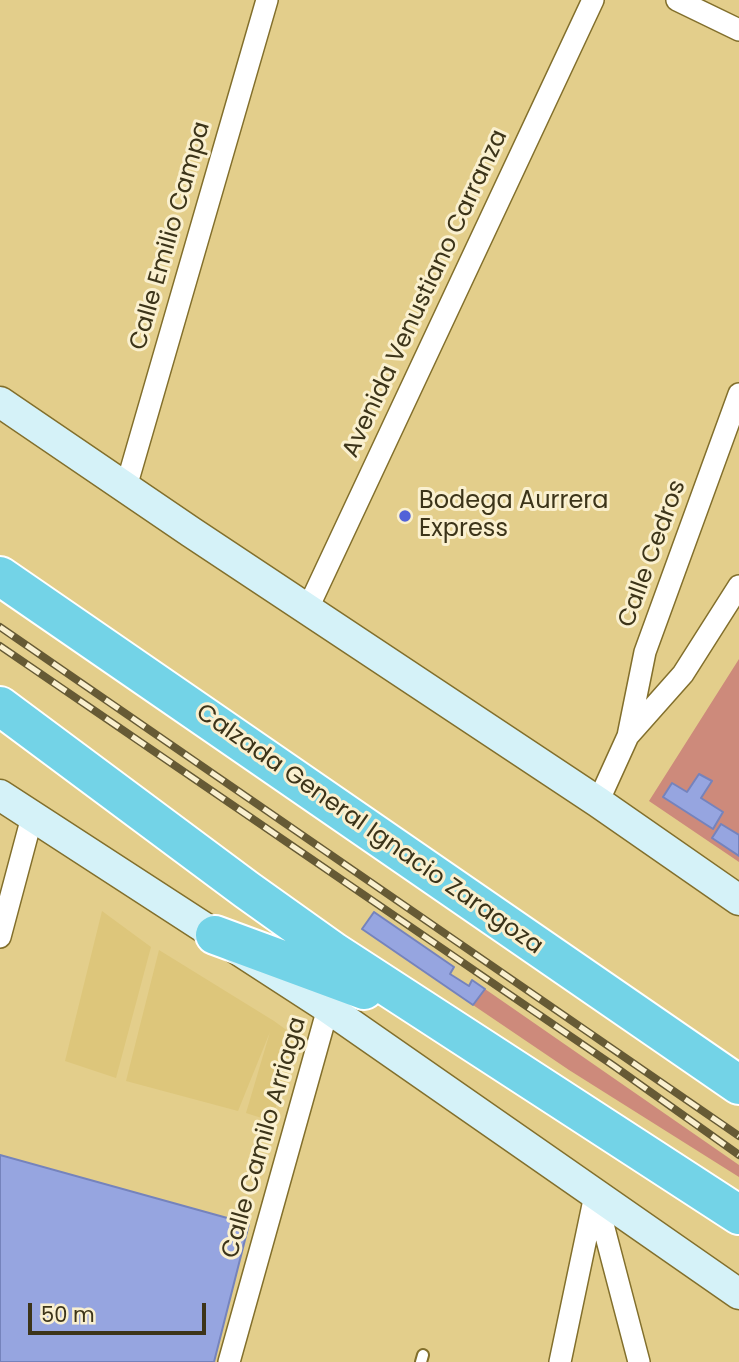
<!DOCTYPE html>
<html>
<head>
<meta charset="utf-8">
<style>
	body { margin:0 }
	#map { position:relative; width:739px; height:1362px; overflow:hidden; background:#e3ce8b; font-family:Poppins,sans-serif }
	canvas { display:block }
	.scale { position:absolute; left:28px; top:1303px; width:178px; height:32px; box-sizing:border-box; border:4px solid #3c3419; border-top:0; padding-left:9px; font-size:21px; line-height:24px; white-space:nowrap; color:#3c3419; -webkit-text-stroke:5px #faf0cf; paint-order:stroke }
</style>
</head>
<body>
<div id="map">
<canvas width="739" height="1362"></canvas>
<div class="scale">50 m</div>
</div>
<script>
const c = document.querySelector('canvas').getContext('2d');
c.lineJoin = 'round';
function fill(path, color) { c.fillStyle = color; c.fill(path, 'evenodd'); }
const poly = rows => new Path2D(rows.map(r => 'M' + r).join(''));
function strokePath(path, color, width, dash) { c.strokeStyle = color; c.lineWidth = width; c.lineCap = dash ? 'butt' : 'round'; c.setLineDash(dash || []); c.stroke(path); }
function drawText(font, color, halo, rows, align = 'center') {
  c.font = font + ' Poppins,sans-serif'; c.lineWidth = 6; c.setLineDash([]); c.textBaseline = 'middle'; c.strokeStyle = halo; c.fillStyle = color; for (const [text, x, y, turn = 0] of rows) {
    c.save(); c.translate(x, y); c.rotate((+turn || 0) * Math.PI / 180); c.textAlign = isNaN(turn) ? turn : align; if (halo) c.strokeText(text, 0, 0); c.fillText(text, 0, 0); c.restore();
  }
}
fill(poly([
	[102,911,151,947,116,1078,65,1061],
	[159,950,274,1021,299,1039,271,1121,246,1113,270,1032,238,1111,126,1081]
]), '#ddc67b');
fill(poly([
	[739,659,739,862,649,801],
	[485,989,739,1165,739,1177,569,1070,473,1005]
]), '#cd8a7b');
const building = poly([
	[699,774,712,781,701,798,723,812,713,829,663,797,672,783,687,792,699,774],
	[721,824,739,835,739,856,712,838,721,824],
	[374,912,454,967,450,974,469,986,472,980,485,989,473,1005,362,929,374,912],
	[0,1155,249,1224,214,1362,0,1362,0,1155]
]);
fill(building, '#96a5e0');
strokePath(building, '#7583bc', 2);
const service = poly([
	[421,1362,423,1355]
]);
const minor = poly([
	[677,0,739,30],
	[126,487,267,0],
	[307,610,593,0],
	[628,736,683,674,739,586],
	[598,802,628,736,645,652,739,394],
	[0,937,32,817],
	[595,1194,639,1362],
	[229,1362,328,1008],
	[560,1362,594,1200]
]);
const secondary = poly([
	[0,402,191,532,598,802,739,900],
	[0,795,328,1008,739,1294]
]);
const motorway = poly([
	[0,576,739,1085],
	[0,706,247,890,334,952,739,1215],
	[215,935,364,990]
]);
strokePath(service, '#826f2c', 14);
strokePath(minor, '#826f2c', 24);
strokePath(secondary, '#826f2c', 33);
strokePath(motorway, '#fff', 42);
strokePath(service, '#fff', 10);
strokePath(minor, '#fff', 21);
strokePath(secondary, '#d5f2f8', 30);
strokePath(motorway, '#73d3e7', 38);
const rail = poly([
	[0,627,739,1136],
	[0,646,614,1066,739,1155]
]);
strokePath(rail, '#665a35', 8);
strokePath(rail, '#faf0cf', 5, [16]);
for (const [x, y, r, color] of [
	[405,516,7,"#5262d8"]
]) { const dot = new Path2D(); dot.arc(x, y, r, 0, 2 * Math.PI); c.fillStyle = color; c.fill(dot); strokePath(dot, '#faf0cf', 2.5); }
drawText('24px', '#3c3419', '#faf0cf', [
	["Calle Emilio Campa",171,236,-74],
	["Avenida Venustiano Carranza",426,294,-65],
	["Calle Cedros",653,554,-70],
	["Calzada General Ignacio Zaragoza",369,830,35],
	["Calle Camilo Arriaga",265,1138,-74]
]);
drawText('24px', '#3c3419', '#faf0cf', [
	["Bodega Aurrera",419,502],
	["Express",419,530]
], 'left');
</script>
</body>
</html>
